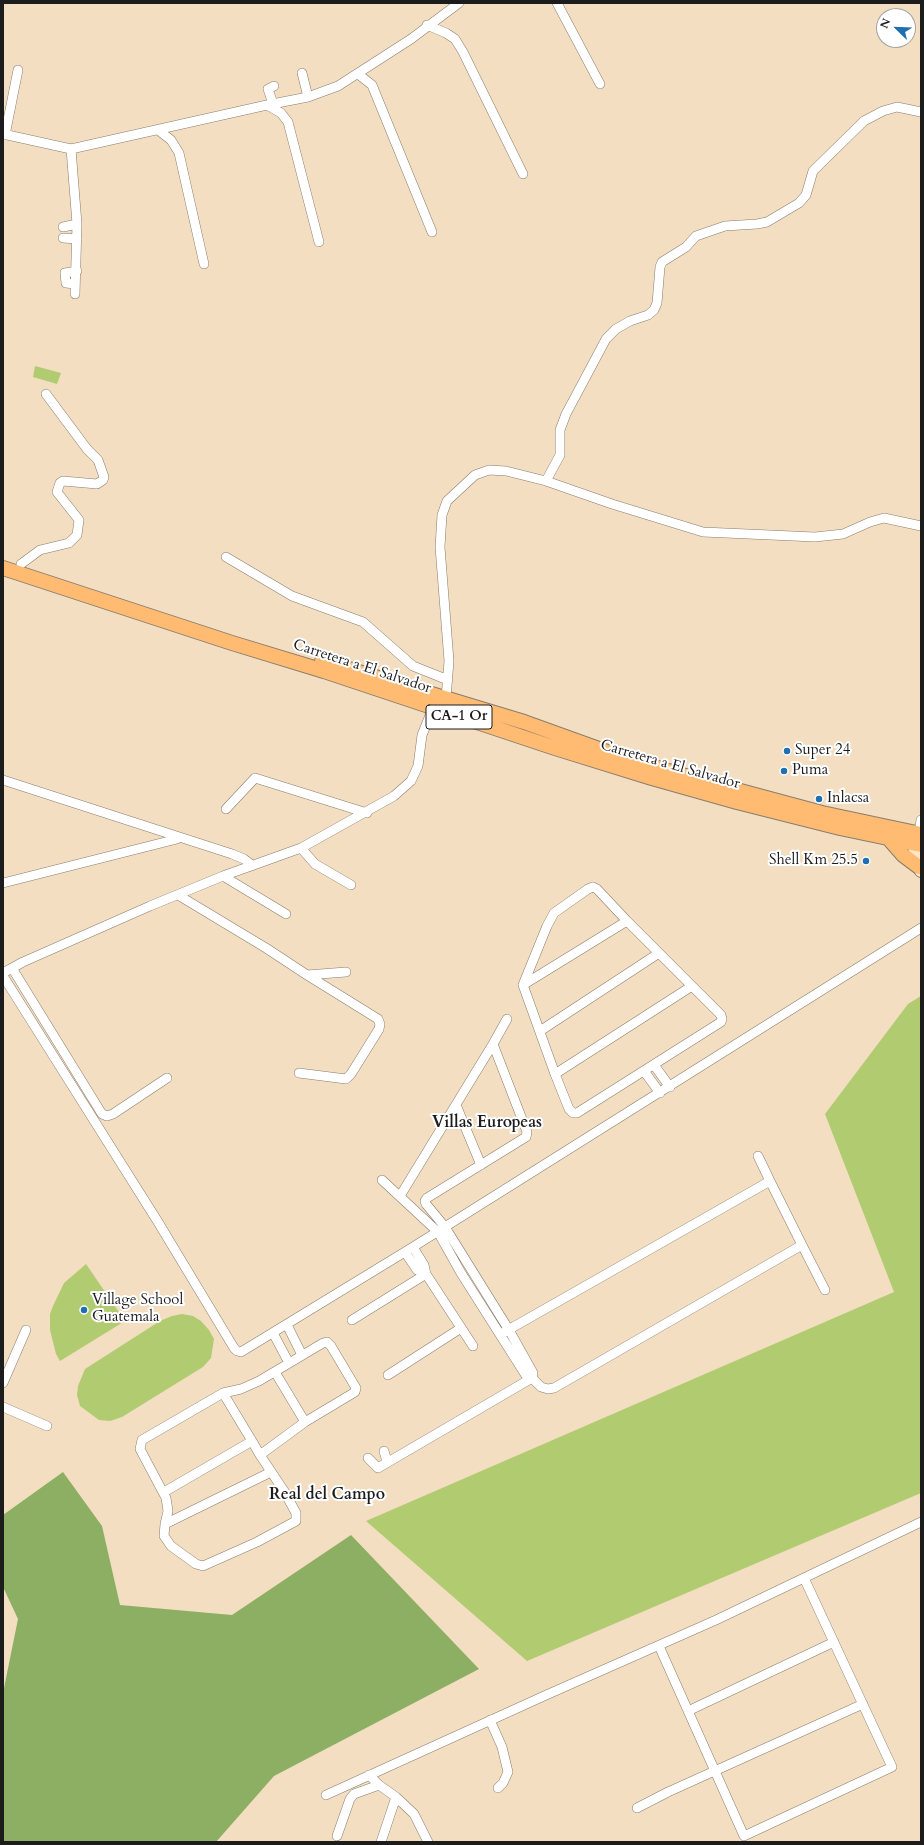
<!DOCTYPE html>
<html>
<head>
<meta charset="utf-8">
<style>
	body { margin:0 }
	#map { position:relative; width:924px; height:1845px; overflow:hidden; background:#f3dec1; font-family:Cardo,serif }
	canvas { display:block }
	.frame { position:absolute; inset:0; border:4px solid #1c1c1c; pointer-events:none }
	.north { position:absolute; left:876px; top:8px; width:40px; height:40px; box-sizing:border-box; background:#fff; border:1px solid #a4a4a4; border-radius:50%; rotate:293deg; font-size:11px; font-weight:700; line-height:16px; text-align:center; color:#1c1c1c }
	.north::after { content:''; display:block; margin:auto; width:14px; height:18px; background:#1f6fb2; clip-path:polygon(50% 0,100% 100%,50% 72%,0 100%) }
</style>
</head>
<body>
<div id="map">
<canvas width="924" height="1845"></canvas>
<div class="frame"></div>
<div class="north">N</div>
</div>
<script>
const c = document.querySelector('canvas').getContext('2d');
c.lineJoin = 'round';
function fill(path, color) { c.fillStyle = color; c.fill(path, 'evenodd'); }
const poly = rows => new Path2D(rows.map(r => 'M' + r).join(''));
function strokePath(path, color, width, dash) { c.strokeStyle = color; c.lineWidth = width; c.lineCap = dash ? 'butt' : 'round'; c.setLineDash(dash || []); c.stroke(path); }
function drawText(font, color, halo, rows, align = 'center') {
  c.font = font + ' Cardo,serif'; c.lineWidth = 4; c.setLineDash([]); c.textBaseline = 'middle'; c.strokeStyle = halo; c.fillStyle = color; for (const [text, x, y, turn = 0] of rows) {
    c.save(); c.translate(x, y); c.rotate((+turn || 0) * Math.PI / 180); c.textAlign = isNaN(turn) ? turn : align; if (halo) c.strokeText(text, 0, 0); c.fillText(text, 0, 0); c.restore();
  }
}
fill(poly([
	[35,366,61,373,57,384,33,377],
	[921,996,921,1493,527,1661,366,1521,894,1292,825,1114,908,1004],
	[86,1264,125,1321,60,1361,56,1354,50,1330,50,1314,53,1306,64,1283],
	[182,1314,193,1316,201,1321,209,1330,214,1339,211,1358,203,1367,122,1417,110,1421,99,1420,80,1406,77,1395,78,1386,85,1369,160,1321,172,1316]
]), '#b1cb71');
fill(poly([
	[63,1472,102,1526,120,1605,232,1615,351,1535,479,1669,274,1776,216,1842,3,1842,3,1693,18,1619,3,1587,3,1515]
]), '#8caf63');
const minor = poly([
	[557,3,600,84],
	[427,25,446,33,455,39,463,52,523,174],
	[302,73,308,97],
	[358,74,372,85,432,232],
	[273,104,268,89,274,86],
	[267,105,281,113,288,122,319,242],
	[158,130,171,140,179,153,204,264],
	[3,134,71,149,267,105,308,97,338,86,411,39,459,3],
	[5,135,18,70],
	[71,149,77,224,75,294],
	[63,227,77,224],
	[63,238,77,239],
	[75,284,66,283,65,273,77,271],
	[546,481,560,455,560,430,566,414,606,339,616,329,630,321,648,315,654,310,657,303,660,267,662,262,686,247,696,236,725,226,757,224,767,222,799,203,806,195,813,171,864,121,883,111,897,107,921,112],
	[226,557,292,596,363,622,413,666,448,680],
	[21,564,40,550,69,543,77,535,79,520,57,492,60,483,63,481,97,484,103,480,104,477,98,460,87,449,46,394],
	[446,698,449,661,440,547,442,515,447,501,475,475,489,470,506,471,546,481,612,504,703,532,815,537,843,534,870,522,884,518,921,526],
	[3,780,232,854,244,859,252,865],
	[226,809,255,778,367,813],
	[919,833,921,820],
	[301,848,315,864,351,885],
	[223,876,286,914],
	[3,883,177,839],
	[593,887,597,889,627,921,721,1015,722,1019,721,1022,577,1113,573,1113,569,1109,555,1074,523,985,547,926,554,913,588,889,593,887],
	[178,895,266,948,307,975,346,972],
	[12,968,102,1114,107,1116,113,1114,167,1078],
	[3,973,23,962,150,906,223,876,301,848,394,796,411,781,418,766,422,735,433,708],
	[3,976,158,1222,234,1348,237,1351,241,1352,413,1247,921,928],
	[523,985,627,921],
	[540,1031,659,953],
	[493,1044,527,1132,526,1137,427,1198,425,1201,426,1204,445,1227,509,1330,533,1373,532,1378],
	[654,1065,670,1087],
	[644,1071,660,1093],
	[299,1073,346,1079,351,1074,379,1029,380,1024,378,1019,307,975],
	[555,1074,692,986],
	[456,1105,481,1165],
	[758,1156,770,1181],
	[382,1180,438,1232,461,1273,527,1377,532,1378,541,1387,548,1389,554,1388,802,1245,770,1181,501,1334],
	[400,1196,493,1044,507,1019],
	[802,1245,825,1290],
	[413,1247,424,1265,426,1274,473,1346],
	[405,1252,417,1270,426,1274],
	[352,1320,426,1274],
	[287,1325,302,1355],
	[273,1333,289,1363],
	[275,1372,305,1422],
	[388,1375,461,1328],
	[3,1383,26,1330],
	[223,1393,252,1441,260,1455,284,1491,296,1513,296,1521,257,1542,203,1566,196,1564,171,1546,164,1536,165,1524,168,1511,166,1498,140,1449,142,1440,223,1393,241,1389,259,1381,323,1343,327,1342,331,1346,356,1388,355,1392,305,1422,260,1455],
	[3,1407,47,1426],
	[384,1451,387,1462],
	[368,1458,378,1468,532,1378],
	[164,1492,252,1441],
	[165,1524,271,1472],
	[659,1646,744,1836,892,1767,804,1578],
	[688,1711,834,1642],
	[490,1720,502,1747,508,1772,503,1783,498,1788],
	[369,1775,379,1785,396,1797,414,1814,428,1842],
	[326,1795,544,1696,716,1620,921,1522],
	[637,1808,668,1792,863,1704],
	[337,1836,350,1799,354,1794,379,1785],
	[381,1842,396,1797]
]);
const secondary = poly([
	[913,843,921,871]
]);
const trunk = poly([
	[3,568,232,643,324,671,555,748,652,778,737,802,840,828,921,845],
	[322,661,524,722,624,758,692,778,822,813,921,834],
	[889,839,903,855,919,867]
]);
strokePath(minor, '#887d6e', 10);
strokePath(secondary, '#887d6e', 14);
strokePath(trunk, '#887d6e', 16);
strokePath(minor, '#fff', 9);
strokePath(secondary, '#ffe4c6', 12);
strokePath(trunk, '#febb71', 14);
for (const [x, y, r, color] of [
	[787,751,4,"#1f6fb2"],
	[784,771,4,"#1f6fb2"],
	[819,799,4,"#1f6fb2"],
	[866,861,4,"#1f6fb2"],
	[84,1310,4,"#1f6fb2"]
]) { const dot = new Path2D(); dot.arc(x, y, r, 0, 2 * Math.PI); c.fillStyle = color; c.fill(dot); strokePath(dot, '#fff', 1.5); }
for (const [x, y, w] of [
	[459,717,66]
]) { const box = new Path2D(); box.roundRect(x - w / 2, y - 12, w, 24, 3); c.fillStyle = '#fff'; c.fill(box); strokePath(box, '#1c1c1c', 1); }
drawText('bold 14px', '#1c1c1c', null, [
	["CA-1 Or",459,717]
]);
drawText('15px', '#1c1c1c', '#fff', [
	["Carretera a El Salvador",362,667,18],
	["Carretera a El Salvador",670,765,16]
]);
drawText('15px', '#1c1c1c', '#fff', [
	["Super 24",795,751],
	["Puma",792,771],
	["Inlacsa",827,799],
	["Shell Km 25.5",858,861,"right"],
	["Village School",92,1301],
	["Guatemala",92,1318]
], 'left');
drawText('bold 16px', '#1c1c1c', '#fff', [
	["Villas Europeas",487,1123],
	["Real del Campo",327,1495]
]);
</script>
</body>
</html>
